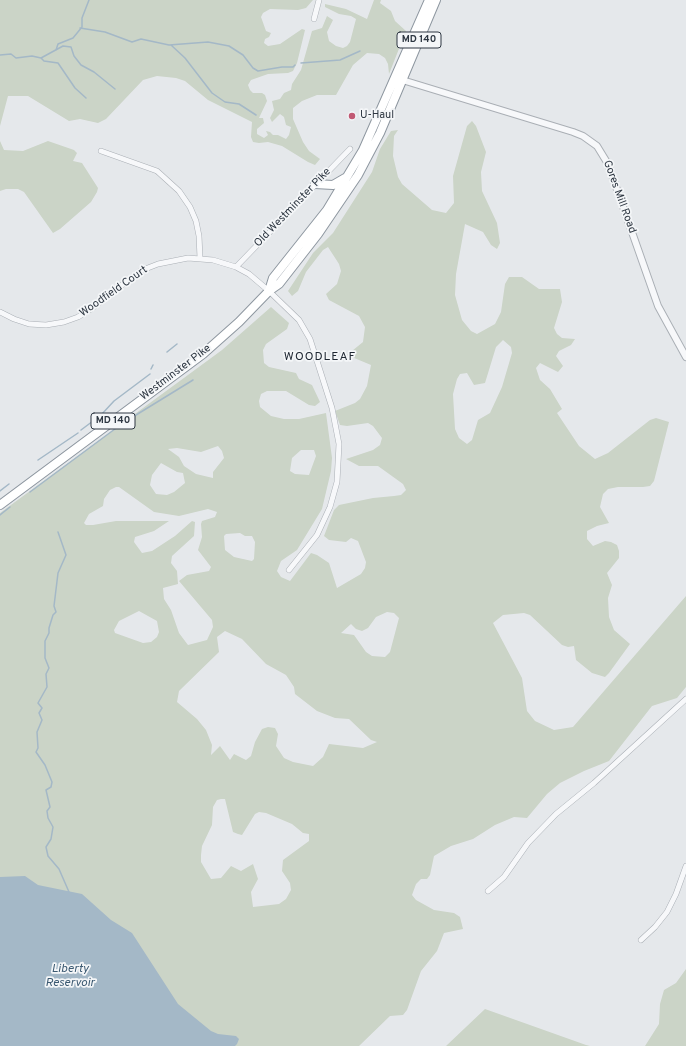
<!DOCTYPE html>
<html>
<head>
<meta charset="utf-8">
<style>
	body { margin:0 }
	canvas { display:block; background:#e5e8eb }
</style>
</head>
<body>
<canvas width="686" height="1046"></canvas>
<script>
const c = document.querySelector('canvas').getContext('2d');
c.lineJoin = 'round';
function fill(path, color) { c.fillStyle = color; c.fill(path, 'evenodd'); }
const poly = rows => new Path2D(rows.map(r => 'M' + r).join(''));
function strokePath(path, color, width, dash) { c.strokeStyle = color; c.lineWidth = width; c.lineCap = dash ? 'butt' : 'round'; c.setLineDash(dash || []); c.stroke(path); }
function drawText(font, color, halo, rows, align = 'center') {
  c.font = font + ' Overpass,sans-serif'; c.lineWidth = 3.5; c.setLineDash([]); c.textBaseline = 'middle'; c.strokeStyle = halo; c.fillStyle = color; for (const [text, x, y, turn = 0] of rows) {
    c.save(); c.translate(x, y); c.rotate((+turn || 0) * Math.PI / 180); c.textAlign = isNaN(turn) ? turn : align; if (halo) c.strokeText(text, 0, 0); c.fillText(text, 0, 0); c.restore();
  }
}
fill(poly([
	[0,0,313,0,306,8,298,10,270,9,263,13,261,17,266,31,271,33,269,37,265,39,264,43,268,46,280,44,302,29,305,30,297,63,293,71,288,73,268,74,251,80,248,85,250,90,253,93,262,93,265,95,267,101,259,118,263,118,264,123,257,129,257,134,264,138,268,135,266,131,270,132,273,135,278,135,286,139,289,135,291,127,286,125,284,117,280,114,272,122,270,118,274,110,272,101,280,99,284,93,291,90,292,84,301,70,312,31,322,28,327,16,333,20,327,32,329,41,336,46,343,48,347,46,350,42,356,19,351,16,339,14,325,7,325,4,346,9,367,19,374,0,381,0,380,3,391,11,395,21,406,31,389,74,388,64,385,58,379,54,367,53,353,65,336,95,317,95,302,101,293,108,293,119,303,142,309,151,320,159,315,165,308,162,282,146,268,142,259,143,253,142,251,137,252,122,208,100,185,81,176,78,157,76,143,80,106,119,98,123,80,119,69,121,28,96,8,96,0,126],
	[472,121,476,126,486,152,481,172,482,191,497,223,500,243,497,249,491,245,483,232,465,224,456,274,455,295,462,320,471,331,477,334,495,324,501,312,505,284,509,277,522,277,539,289,560,289,562,302,554,328,557,334,562,338,575,339,571,345,559,351,556,356,563,366,558,372,540,363,536,368,540,380,550,389,562,409,557,413,579,446,595,459,608,453,650,420,656,418,669,422,654,481,650,486,643,487,618,487,608,489,603,494,600,507,609,523,597,526,587,531,587,539,593,546,605,541,611,542,617,545,619,551,619,558,607,573,612,585,608,598,609,617,614,630,630,644,609,673,605,677,592,673,576,660,574,646,568,647,562,645,530,615,524,613,503,615,493,623,522,678,527,711,535,721,554,730,573,727,686,596,686,687,677,698,652,706,609,761,584,771,560,783,547,794,527,818,514,817,495,825,473,839,451,846,434,856,430,875,427,879,421,879,416,884,412,895,416,900,434,910,454,913,460,917,463,929,444,933,437,951,421,971,407,1010,403,1015,390,1016,359,1046,0,1046,0,513,222,350,271,307,289,323,287,329,266,344,263,350,264,363,269,367,296,373,299,379,312,385,320,402,315,406,309,405,286,391,267,391,261,394,259,401,260,407,271,416,284,419,299,419,326,413,332,458,331,471,322,509,297,550,281,561,277,571,281,577,290,581,311,553,317,555,329,563,337,588,361,574,365,568,366,562,358,541,351,538,346,542,329,540,324,536,334,510,339,505,373,498,394,496,401,495,406,490,403,484,378,466,359,466,346,459,373,450,380,445,382,438,373,426,368,423,347,426,340,425,335,411,355,403,360,399,367,386,371,365,347,355,363,342,365,327,359,316,329,300,326,294,337,284,341,271,339,264,328,247,323,250,306,272,298,291,292,296,288,291,313,253,333,233,372,172,380,149,391,131,398,130,394,136,393,156,398,177,402,184,432,210,446,213,454,203,453,176,467,126],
	[503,340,511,347,512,353,502,387,490,413,478,420,472,440,467,444,459,438,455,429,453,394,457,379,460,374,467,373,474,385,485,383,496,347],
	[218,446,222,451,224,458,213,472,213,478,196,474,184,466,179,457,168,449,177,448,201,452],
	[301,450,314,450,316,456,309,475,295,474,290,471,292,458],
	[161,463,177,472,183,473,185,483,174,492,167,495,156,494,150,485,152,475],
	[116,487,119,487,154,512,179,516,208,509,217,512,215,517,202,521,201,524,202,537,198,550,211,567,209,571,187,575,179,581,212,620,213,627,207,640,188,645,179,633,171,610,164,599,163,588,178,584,177,571,171,563,172,556,194,536,195,522,192,521,175,536,152,551,142,553,134,542,135,537,154,531,169,521,116,521,93,525,86,525,84,523,89,514,103,506,104,499,110,490],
	[240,533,245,536,252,536,255,542,254,559,252,561,234,557,225,550,224,536,226,534],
	[139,611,157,621,159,632,157,637,151,642,143,643,115,633,114,630,119,621],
	[387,612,394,613,399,618,390,652,385,657,372,656,366,652,354,635,341,633,351,624,356,629,362,631,368,628,376,617],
	[225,631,242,639,266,664,286,675,294,687,295,694,317,711,335,718,349,719,371,740,377,742,363,748,329,744,323,757,313,766,293,762,284,758,276,746,278,734,275,728,268,727,262,729,255,742,251,756,246,760,234,754,230,760,220,746,211,755,212,745,206,730,197,719,177,702,179,691,219,652,217,637],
	[221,799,225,799,233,832,238,834,242,835,255,814,259,812,266,813,292,824,303,833,309,834,309,841,283,860,282,871,290,883,291,890,286,899,279,904,253,907,251,892,258,879,253,864,241,871,231,866,221,878,211,879,201,862,201,855,202,846,212,825,213,807,217,800],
	[0,141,4,150,23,151,48,141,74,150,77,153,73,161,82,163,98,188,97,192,91,202,60,229,53,233,24,192,18,189,6,189,0,191],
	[686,969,686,1046,645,1046,659,1024,660,1004,664,990,676,983],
	[485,1009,586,1045,590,1046,446,1046]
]), '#cbd4c7');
fill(poly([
	[25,876,38,885,82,894,111,920,132,933,178,1004,211,1031,218,1034,236,1036,239,1039,237,1044,235,1046,0,1046,0,877]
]), '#a4b8c7');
strokePath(poly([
	[80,28,105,32,132,42,141,39,169,45,208,42,229,46,243,55,253,68,258,71,282,67,293,67,295,65],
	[171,45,185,58,212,93,225,102,239,104,256,115],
	[56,50,58,44,73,38,82,27,82,18,89,0],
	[0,55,11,54,16,58,32,56,41,58,44,61,58,63,75,88,86,98],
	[41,58,63,46,71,47,74,56,81,65,94,72,115,89],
	[301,63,340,60,360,51],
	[167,352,177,344],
	[151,369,153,365],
	[81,430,101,415,114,401,150,374],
	[38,460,78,433],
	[0,491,9,484],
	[30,492,123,423,193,380],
	[0,515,10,507],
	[58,532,66,555,58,573,54,606,56,612,53,615,49,628,49,633,45,641,45,658,49,668,46,674,47,687,38,703,42,708,39,713,42,720,37,732,38,748,36,752,45,765,52,782,51,787,46,790,50,807,47,811,48,818,53,827,51,839,46,847,48,856,59,869,69,892]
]), '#a4b8c7', 1.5);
const minor = poly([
	[314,19,319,0],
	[101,151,157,171,179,191,190,207,196,221,199,236,200,258],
	[236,267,350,149],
	[0,312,14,319,29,324,46,325,64,322,78,317,91,309,140,271,158,264,188,258,213,260,236,267,249,274,269,291,299,320,310,339,332,408,339,444,337,482,330,507,317,535,289,570],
	[488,891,504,877,528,843,556,814,594,783,686,699],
	[641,940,655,927,667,912,676,894,686,866]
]);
const tertiary = poly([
	[399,79,573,132,583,136,597,146,608,164,658,306,686,357]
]);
const trunk = poly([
	[315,184,333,185,345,178],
	[269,291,273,278,327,210,363,150,429,0],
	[0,505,203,354,239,322,269,291,279,284,318,234,358,175,380,133,436,0]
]);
strokePath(minor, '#aaafb5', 6);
strokePath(tertiary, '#aaafb5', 8);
strokePath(trunk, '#8e97a0', 10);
strokePath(minor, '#f7f8fa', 5);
strokePath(tertiary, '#f7f8fa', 6);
strokePath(trunk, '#fff', 8);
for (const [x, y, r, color] of [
	[352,116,4,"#c15973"]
]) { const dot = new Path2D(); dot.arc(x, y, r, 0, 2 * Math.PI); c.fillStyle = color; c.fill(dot); strokePath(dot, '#f4f6f8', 1.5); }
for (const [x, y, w] of [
	[419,40,44],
	[113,421,44]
]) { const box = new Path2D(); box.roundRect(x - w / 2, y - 8, w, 16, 3); c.fillStyle = '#f4f6f8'; c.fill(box); strokePath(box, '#2e3742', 1); }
drawText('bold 10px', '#2e3742', null, [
	["MD 140",419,40],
	["MD 140",113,421]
]);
drawText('11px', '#2e3742', '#f4f6f8', [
	["U-Haul",360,116]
], 'left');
drawText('11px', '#2e3742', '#f4f6f8', [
	["Gores Mill Road",619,197,70],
	["Old Westminster Pike",293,208,-46],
	["Woodfield Court",114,292,-35],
	["Westminster Pike",176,373,-37]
]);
c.letterSpacing = '1px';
drawText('12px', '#202833', '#f4f6f8', [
	["WOODLEAF",320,358]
]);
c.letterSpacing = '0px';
drawText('italic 12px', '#3c5a72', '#f4f6f8', [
	["Liberty",70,970],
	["Reservoir",70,984]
]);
</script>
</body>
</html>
